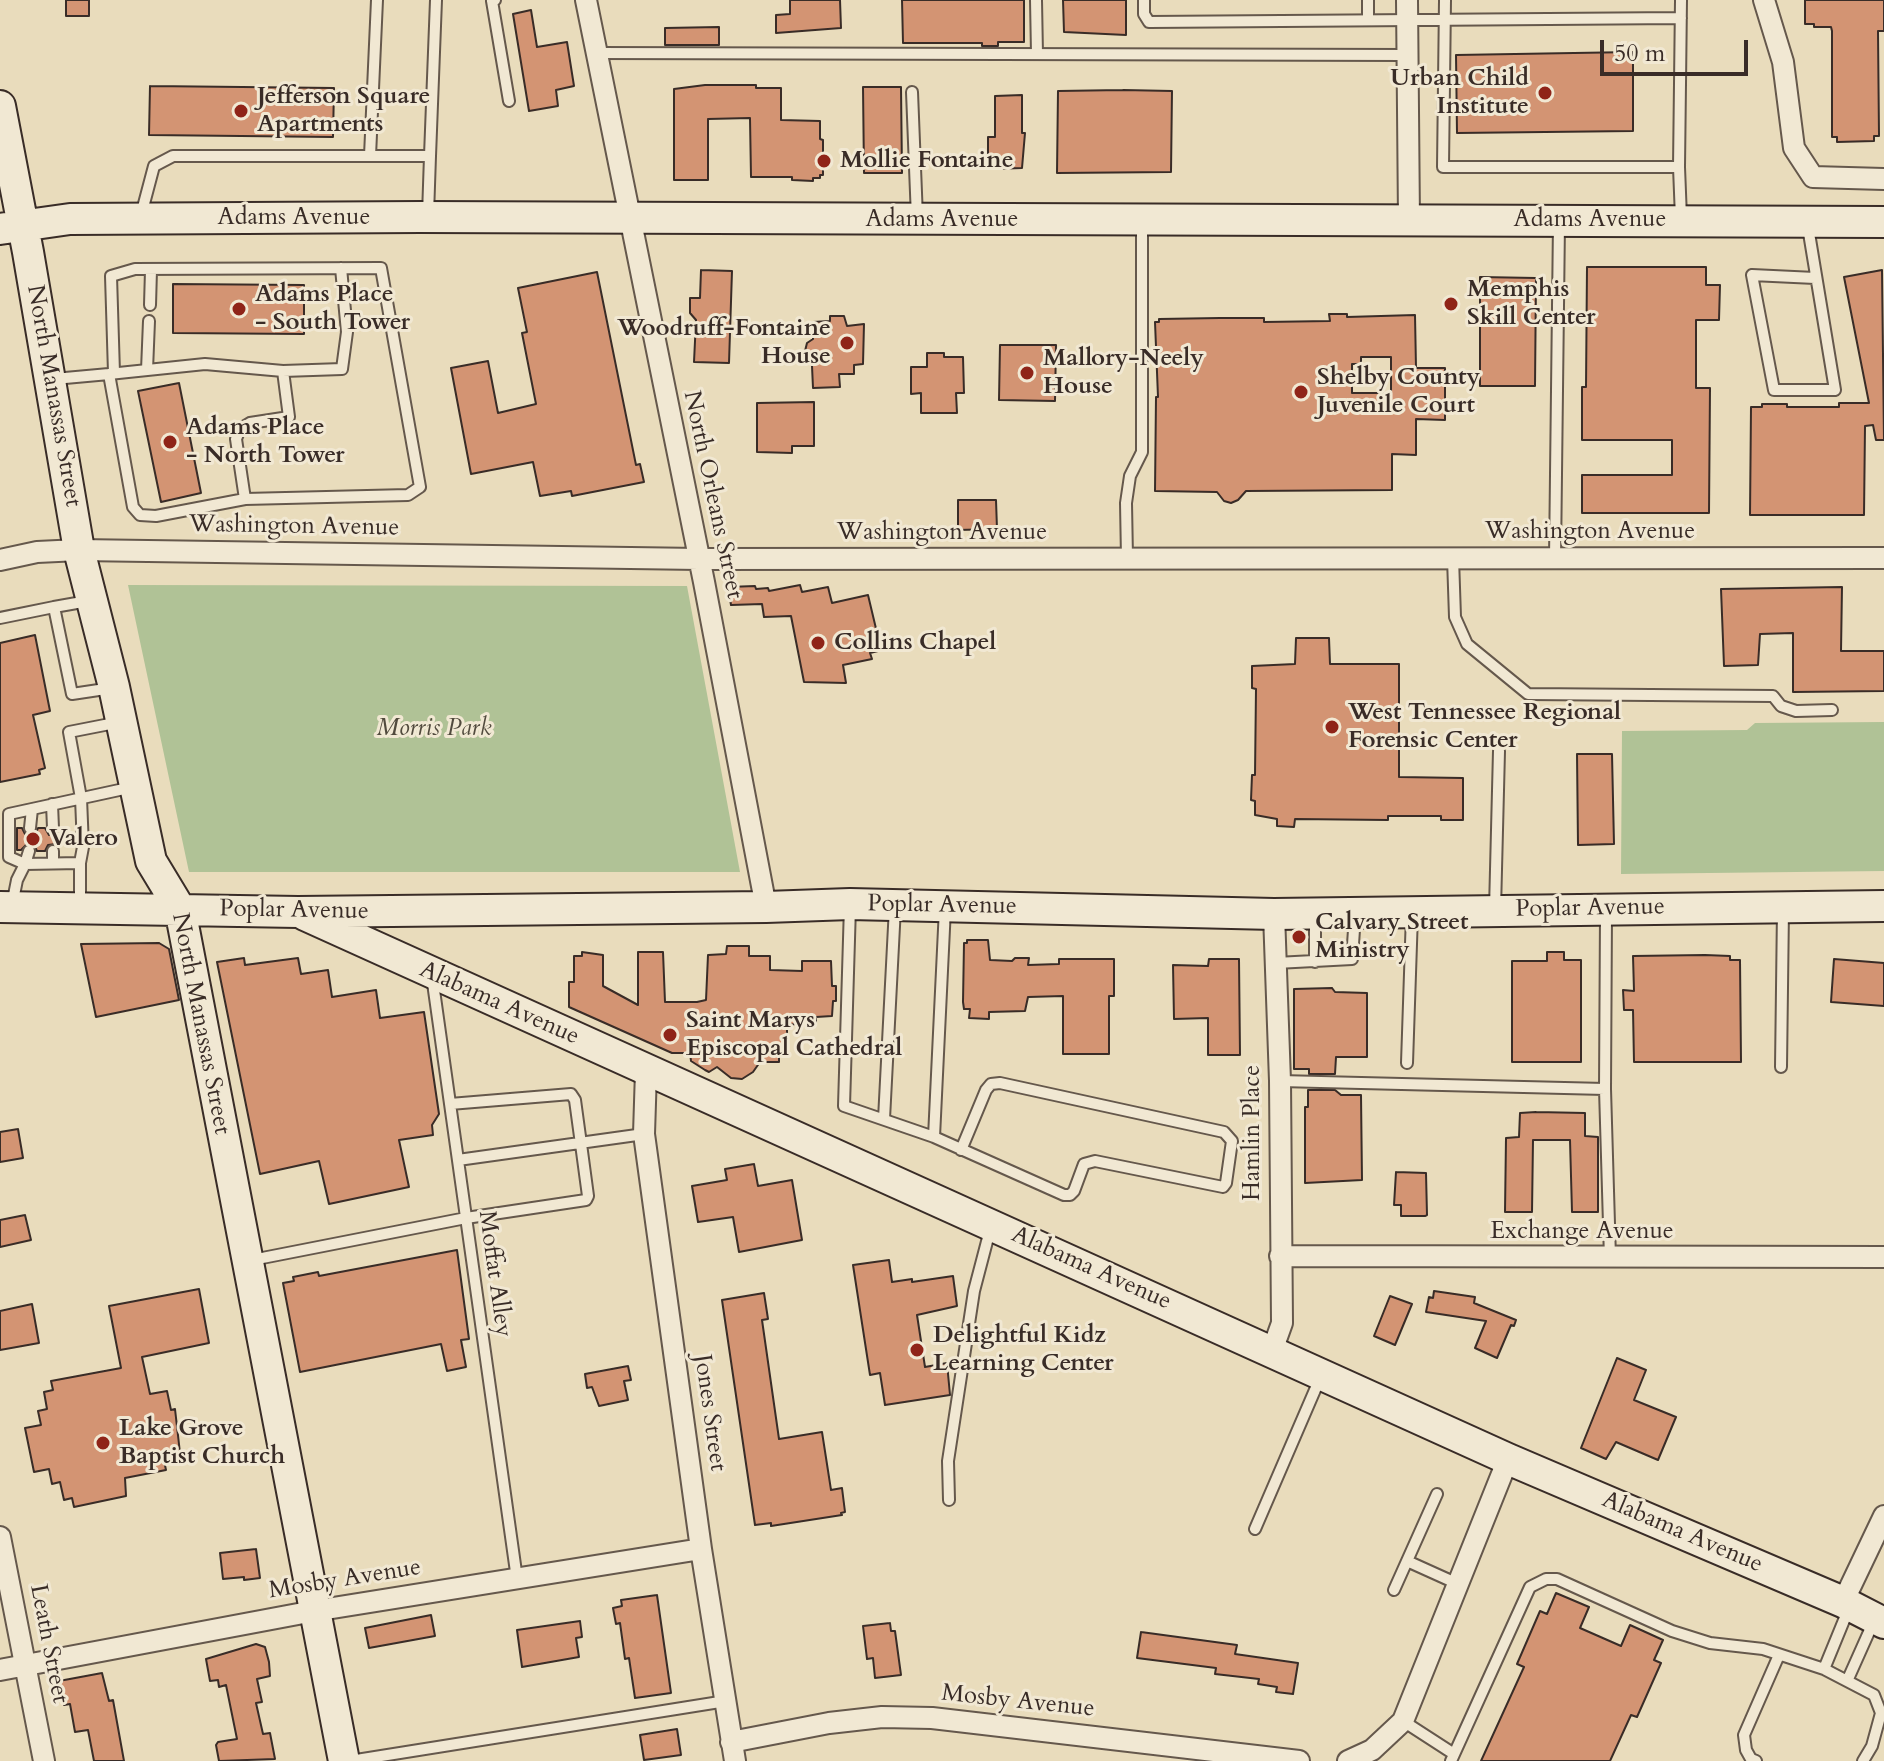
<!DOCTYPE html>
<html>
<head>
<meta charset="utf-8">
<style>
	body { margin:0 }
	#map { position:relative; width:1884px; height:1761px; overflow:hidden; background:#e9dcbc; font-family:Cardo,serif }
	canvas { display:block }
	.scale { position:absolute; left:1600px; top:40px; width:148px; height:36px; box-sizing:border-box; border:4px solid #392c27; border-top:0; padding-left:10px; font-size:24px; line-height:28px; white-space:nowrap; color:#392c27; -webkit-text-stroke:6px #f1e8d3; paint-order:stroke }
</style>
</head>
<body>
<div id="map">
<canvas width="1884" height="1761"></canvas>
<div class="scale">50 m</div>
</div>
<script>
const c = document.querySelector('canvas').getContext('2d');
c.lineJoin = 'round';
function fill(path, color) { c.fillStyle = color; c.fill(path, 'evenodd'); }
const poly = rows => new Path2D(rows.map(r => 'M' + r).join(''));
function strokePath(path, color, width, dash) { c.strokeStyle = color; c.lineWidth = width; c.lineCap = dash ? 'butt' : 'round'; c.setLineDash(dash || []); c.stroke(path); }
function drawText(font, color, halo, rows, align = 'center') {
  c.font = font + ' Cardo,serif'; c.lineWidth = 6; c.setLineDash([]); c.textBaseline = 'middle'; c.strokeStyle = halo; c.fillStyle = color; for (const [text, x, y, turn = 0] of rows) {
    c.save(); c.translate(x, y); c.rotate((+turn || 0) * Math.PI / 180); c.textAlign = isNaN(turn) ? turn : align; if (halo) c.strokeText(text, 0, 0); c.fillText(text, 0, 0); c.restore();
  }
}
fill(poly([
	[128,585,687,586,740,872,189,872],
	[1884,722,1884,871,1621,874,1622,731,1747,730,1755,723]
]), '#b0c296');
const building = poly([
	[66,0,89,0,89,16,66,16,66,0],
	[790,0,840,0,841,28,776,33,776,15,790,14,790,0],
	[902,0,1024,0,1024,42,998,42,998,46,982,46,982,43,903,43,902,0],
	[1063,0,1126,0,1126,35,1064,32,1063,0],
	[1805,0,1884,0,1884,31,1878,31,1879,136,1874,136,1874,141,1837,142,1837,137,1832,137,1832,31,1831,27,1814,27,1814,24,1805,24,1805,0],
	[531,10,537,47,567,42,574,86,556,90,558,106,529,111,513,14,531,10],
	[719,27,719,45,665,45,665,28,719,27],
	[1633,52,1633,131,1457,133,1456,55,1633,52],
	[705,85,756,85,756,88,781,88,781,120,820,121,820,139,823,140,823,175,820,175,820,178,813,178,813,181,792,180,792,177,751,177,750,118,708,119,708,180,674,180,674,89,705,85],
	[150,86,334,88,333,137,149,135,150,86],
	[863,87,901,87,902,173,864,173,863,87],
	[1123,90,1172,91,1171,172,1057,173,1058,91,1123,90],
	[1022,95,1022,133,1025,133,1022,168,993,169,993,157,988,157,988,137,995,137,995,96,1022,95],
	[1587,267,1706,267,1706,285,1720,285,1719,320,1696,320,1696,388,1710,388,1709,513,1582,513,1582,475,1672,475,1672,440,1582,440,1582,387,1586,387,1587,267],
	[701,270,732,271,729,363,694,362,696,320,690,313,690,298,700,298,701,270],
	[1882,270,1884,440,1876,440,1873,425,1865,426,1864,515,1750,515,1751,407,1762,407,1762,404,1787,404,1787,407,1839,407,1839,403,1869,403,1844,277,1882,270],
	[597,272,636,465,640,464,644,482,572,496,571,491,540,496,533,462,471,474,451,368,488,361,498,413,536,404,522,333,527,332,518,288,597,272],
	[1480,277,1536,278,1535,386,1480,386,1480,277],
	[173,284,304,285,304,334,173,333,173,284],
	[1329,314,1347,314,1347,317,1415,315,1416,368,1445,368,1445,420,1416,419,1416,455,1392,454,1392,490,1246,491,1238,500,1231,503,1224,501,1217,492,1155,491,1156,397,1158,397,1155,322,1159,322,1159,319,1220,318,1264,318,1264,322,1330,321,1329,314],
	[1361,357,1391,357,1391,393,1352,393,1352,364,1361,364,1361,357],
	[830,316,844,316,847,326,864,324,863,364,854,365,854,374,839,374,840,387,813,388,812,366,810,356,805,351,807,343,813,339,813,322,830,321,830,316],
	[1000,345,1056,345,1055,401,999,400,1000,345],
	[927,353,944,353,944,357,963,357,964,393,956,393,957,413,921,413,921,393,911,394,911,367,927,367,927,353],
	[179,383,201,493,161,502,138,391,179,383],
	[814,402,814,446,792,446,792,453,757,452,757,403,814,402],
	[958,500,996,500,997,529,958,530,958,500],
	[800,585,802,592,828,587,832,603,868,595,878,637,875,638,878,651,870,653,872,659,843,665,846,683,804,682,791,616,764,617,762,604,731,605,728,587,755,586,756,589,768,588,769,591,800,585],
	[1842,587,1841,651,1884,651,1884,691,1793,692,1793,633,1760,634,1758,665,1724,666,1721,589,1842,587],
	[35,635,50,711,33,715,45,768,39,770,40,774,0,782,0,643,35,635],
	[1296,638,1329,638,1330,664,1399,664,1399,777,1463,778,1463,820,1441,820,1441,816,1388,816,1388,820,1295,819,1294,827,1277,826,1277,819,1255,815,1255,801,1251,800,1252,775,1255,775,1256,689,1252,688,1252,666,1295,664,1296,638],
	[1577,754,1612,754,1614,844,1578,845,1577,754],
	[17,828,22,828,25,834,30,836,36,833,38,828,45,828,49,835,56,835,56,844,48,845,45,851,37,851,34,845,28,843,21,850,17,850,17,828],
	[967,940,988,940,990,960,1012,961,1015,958,1029,958,1028,965,1059,964,1059,959,1114,959,1114,996,1109,996,1109,1054,1063,1054,1063,996,1028,997,1025,1011,989,1012,989,1019,969,1018,970,1009,964,1009,963,1002,964,943,967,943,967,940],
	[159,943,169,949,179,1000,96,1017,81,944,159,943],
	[727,946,749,946,749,956,770,956,770,970,802,971,802,961,831,961,832,986,836,986,836,1001,833,1001,832,1016,816,1017,816,1022,787,1025,787,1044,779,1044,779,1062,760,1062,753,1072,742,1079,731,1078,717,1067,709,1072,705,1070,691,1061,690,1053,672,1053,569,1007,569,982,574,982,574,956,582,956,582,952,603,955,603,986,638,1005,638,952,663,952,665,1002,697,1002,706,1000,708,955,726,954,727,946],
	[1547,952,1564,952,1564,960,1581,960,1581,1062,1512,1062,1512,961,1547,961,1547,952],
	[1633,956,1705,955,1730,956,1730,960,1740,960,1741,1062,1634,1062,1633,1010,1624,1010,1623,990,1634,991,1633,956],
	[244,958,245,965,298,958,301,974,328,970,332,997,376,990,380,1018,424,1012,439,1114,432,1125,433,1135,399,1140,409,1187,329,1204,319,1161,260,1174,217,962,244,958],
	[1209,959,1239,959,1240,1055,1208,1055,1208,1018,1174,1019,1173,965,1208,966,1209,959],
	[1834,959,1884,963,1884,1006,1831,1002,1834,959],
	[1332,988,1335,992,1367,993,1367,1057,1336,1057,1335,1074,1309,1074,1309,1069,1294,1069,1294,989,1332,988],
	[1308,1090,1335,1090,1341,1095,1361,1095,1362,1180,1305,1183,1305,1107,1308,1107,1308,1090],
	[1536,1112,1585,1113,1585,1136,1598,1137,1598,1212,1572,1212,1570,1140,1533,1140,1532,1212,1505,1212,1506,1138,1519,1137,1520,1113,1536,1112],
	[18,1129,23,1158,0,1162,0,1132,18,1129],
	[754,1164,758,1186,792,1180,802,1240,739,1252,733,1217,698,1222,692,1186,727,1180,725,1169,754,1164],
	[1396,1172,1426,1173,1427,1215,1425,1216,1401,1216,1401,1205,1394,1205,1396,1172],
	[25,1215,31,1240,0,1247,0,1220,25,1215],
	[457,1250,469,1339,461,1340,466,1367,447,1371,441,1344,300,1372,283,1283,294,1281,293,1277,318,1272,319,1276,457,1250],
	[889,1260,892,1282,912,1279,912,1282,953,1276,957,1306,917,1315,925,1367,947,1363,950,1395,885,1405,880,1373,870,1375,853,1265,889,1260],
	[199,1289,209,1343,142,1357,150,1394,167,1391,171,1410,175,1409,180,1453,163,1456,166,1470,125,1478,126,1496,74,1507,72,1498,64,1500,60,1482,52,1484,49,1469,34,1472,25,1428,41,1425,38,1411,47,1409,44,1392,53,1390,51,1381,121,1368,109,1306,199,1289],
	[1434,1291,1475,1297,1474,1303,1516,1320,1514,1326,1511,1325,1497,1358,1475,1348,1486,1321,1426,1312,1429,1297,1433,1298,1434,1291],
	[764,1293,768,1319,762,1320,779,1439,822,1432,831,1490,842,1488,845,1512,841,1513,842,1515,771,1526,771,1523,755,1525,722,1300,764,1293],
	[1390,1296,1412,1304,1395,1345,1374,1336,1390,1296],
	[32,1304,39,1343,0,1350,0,1311,32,1304],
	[1617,1358,1646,1370,1634,1400,1676,1417,1658,1460,1616,1442,1606,1459,1581,1448,1617,1358],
	[628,1366,631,1380,624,1381,628,1400,599,1406,592,1387,587,1388,585,1374,628,1366],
	[256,1549,260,1578,244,1580,244,1577,223,1579,220,1553,256,1549],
	[1556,1593,1589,1607,1580,1628,1621,1646,1630,1625,1663,1640,1654,1660,1661,1663,1637,1717,1631,1715,1610,1761,1481,1761,1524,1667,1517,1664,1540,1611,1547,1614,1556,1593],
	[657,1595,671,1693,635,1698,629,1658,625,1659,620,1623,616,1624,613,1608,622,1606,621,1600,657,1595],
	[431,1615,435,1636,369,1648,365,1628,431,1615],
	[580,1621,582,1637,576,1638,579,1657,522,1667,517,1630,580,1621],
	[890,1623,891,1631,895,1631,901,1675,875,1678,873,1658,867,1659,863,1626,890,1623],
	[1141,1632,1237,1645,1235,1654,1298,1663,1293,1694,1276,1692,1277,1687,1258,1684,1259,1679,1215,1674,1216,1668,1137,1658,1141,1632],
	[256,1644,265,1647,269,1662,270,1676,257,1679,262,1702,256,1703,263,1734,270,1733,275,1759,219,1761,216,1745,218,1742,237,1739,226,1685,219,1687,218,1680,210,1681,206,1659,256,1644],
	[102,1673,109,1701,113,1700,124,1761,94,1761,88,1730,75,1732,70,1704,64,1705,59,1681,102,1673],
	[677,1729,681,1755,644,1760,640,1735,677,1729]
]);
fill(building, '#d39473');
strokePath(building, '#392c27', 2);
const lane = poly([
	[495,0,492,1,509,101],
	[1036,0,1037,54],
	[1144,0,1144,14,1149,22,1681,18],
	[1368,0,1368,20],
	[1445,0,1443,167,1679,167,1681,0],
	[597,53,1407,55],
	[912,92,917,218],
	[370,156,377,0],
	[430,156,436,0],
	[1679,167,1681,218],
	[141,215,154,166,173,156,430,156,428,215],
	[1808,227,1835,390,1774,390,1752,275,1815,278],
	[150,305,151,270],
	[147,370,149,321],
	[283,371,342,369,347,332,341,268],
	[109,374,133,507,140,515,156,516,245,499],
	[54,379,109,374,205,364,283,371,289,417,250,423,240,429,236,439,245,499,408,495,420,487,381,268,135,269,111,276,114,373],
	[1127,558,1126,503,1130,476,1142,452,1142,222],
	[1453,558,1455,617,1467,644,1528,694,1773,696,1781,706,1796,711,1832,710],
	[1555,558,1559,222],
	[88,601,54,607,72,694,112,688],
	[0,618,54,607],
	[52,804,53,828],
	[30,828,32,809],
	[29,851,25,864,80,863],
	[53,863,53,851],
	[12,905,17,880,25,864,9,857,9,814,133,787],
	[80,906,80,863,83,847,81,798,69,732,120,722],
	[850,906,844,1106,934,1137,1064,1195,1070,1195,1074,1191,1084,1164,1095,1161,1223,1187,1226,1183,1232,1141,1224,1132,1000,1083,991,1084,986,1090,961,1150],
	[1495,909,1499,751],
	[1315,962,1315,916],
	[1276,963,1352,959,1355,915],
	[432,976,517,1579],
	[1407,1063,1412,914],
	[1781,1067,1783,909],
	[1280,1081,1605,1089,1606,913],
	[1605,1089,1610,1258],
	[884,1119,895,907],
	[934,1137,945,908],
	[458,1160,644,1134],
	[252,1260,466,1218,586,1200,588,1196,581,1144,575,1100,571,1094,450,1104],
	[949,1500,948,1461,974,1291,990,1230],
	[1255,1529,1321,1376],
	[1407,1561,1437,1494],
	[1394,1590,1407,1561,1458,1584],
	[1824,1669,1849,1608],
	[1848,1679,1873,1623],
	[1403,1721,1454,1754],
	[350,1761,726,1701],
	[1451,1761,1530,1587,1546,1579,1557,1579,1672,1631,1710,1643,1763,1649,1824,1669,1874,1695,1881,1713,1872,1746,1863,1761],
	[1756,1761,1751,1759,1746,1750,1744,1735,1779,1655]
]);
const street = poly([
	[586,0,704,582,766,907],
	[1407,0,1409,220],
	[1764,0,1783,62,1794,148,1813,177,1884,179],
	[0,560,37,552,79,550,699,559,1884,558],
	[646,1071,644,1134,701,1549,735,1761],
	[1280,1256,1884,1257],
	[1272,1351,1282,1323,1280,1081,1274,914],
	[0,1537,44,1761],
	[1843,1602,1884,1516],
	[0,1670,314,1611,701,1549],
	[731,1742,829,1723,882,1717,932,1718,1299,1761],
	[1348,1761,1372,1750,1403,1721,1508,1459]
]);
const secondary = poly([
	[0,106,28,252,79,550,114,687,151,861,180,909,344,1761],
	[0,229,70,219,421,217,1884,222],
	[0,907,298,912,766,907,850,904,1274,914,1884,906],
	[305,915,1508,1459,1843,1602,1884,1623]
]);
strokePath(lane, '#65584c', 14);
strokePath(street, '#65584c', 24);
strokePath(secondary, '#392c27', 34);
strokePath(lane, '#f1e8d3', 10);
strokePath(street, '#f1e8d3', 20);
strokePath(secondary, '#f1e8d3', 30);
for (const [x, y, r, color] of [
	[1545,93,8,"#8f2418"],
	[241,111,8,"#8f2418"],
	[824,161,8,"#8f2418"],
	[1451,304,8,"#8f2418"],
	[239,309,8,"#8f2418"],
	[847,343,8,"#8f2418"],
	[1027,373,8,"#8f2418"],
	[1301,392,8,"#8f2418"],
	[170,442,8,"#8f2418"],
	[818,643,8,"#8f2418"],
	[1332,727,8,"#8f2418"],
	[33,839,8,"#8f2418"],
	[1299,937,8,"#8f2418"],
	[670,1035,8,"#8f2418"],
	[917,1350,8,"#8f2418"],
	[103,1443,8,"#8f2418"]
]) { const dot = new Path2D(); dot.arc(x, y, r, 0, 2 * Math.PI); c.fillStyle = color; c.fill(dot); strokePath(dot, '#f1e8d3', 3); }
drawText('bold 24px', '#392c27', '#f1e8d3', [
	["Urban Child",1529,79,"right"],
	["Institute",1529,107,"right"],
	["Jefferson Square",257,97],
	["Apartments",257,125],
	["Mollie Fontaine",840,161],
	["Memphis",1467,290],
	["Skill Center",1467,318],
	["Adams Place",255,295],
	["- South Tower",255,323],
	["Woodruff-Fontaine",831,329,"right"],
	["House",831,357,"right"],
	["Mallory-Neely",1043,359],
	["House",1043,387],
	["Shelby County",1317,378],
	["Juvenile Court",1317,406],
	["Adams Place",186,428],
	["- North Tower",186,456],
	["Collins Chapel",834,643],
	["West Tennessee Regional",1348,713],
	["Forensic Center",1348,741],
	["Valero",49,839],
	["Calvary Street",1315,923],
	["Ministry",1315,951],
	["Saint Marys",686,1021],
	["Episcopal Cathedral",686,1049],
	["Delightful Kidz",933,1336],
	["Learning Center",933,1364],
	["Lake Grove",119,1429],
	["Baptist Church",119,1457]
], 'left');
drawText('24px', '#392c27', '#f1e8d3', [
	["Adams Avenue",294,218],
	["Adams Avenue",942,220],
	["Adams Avenue",1590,220],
	["North Manassas Street",53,396,80],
	["North Orleans Street",712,495,78],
	["Washington Avenue",294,527,1],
	["Washington Avenue",1590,532],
	["Washington Avenue",942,533],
	["Poplar Avenue",942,906,1],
	["Poplar Avenue",1590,909,-1],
	["Poplar Avenue",294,911,1],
	["Alabama Avenue",499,1004,24],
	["North Manassas Street",200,1024,79],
	["Hamlin Place",1253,1133,-90],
	["Exchange Avenue",1582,1232],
	["Alabama Avenue",1091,1269,24],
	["Moffat Alley",494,1274,82],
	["Jones Street",709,1413,82],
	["Alabama Avenue",1682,1533,23],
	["Mosby Avenue",345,1580,-9],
	["Leath Street",48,1644,79],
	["Mosby Avenue",1018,1702,6]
]);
drawText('italic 24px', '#514a3d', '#f1e8d3', [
	["Morris Park",434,729]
]);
</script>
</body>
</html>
